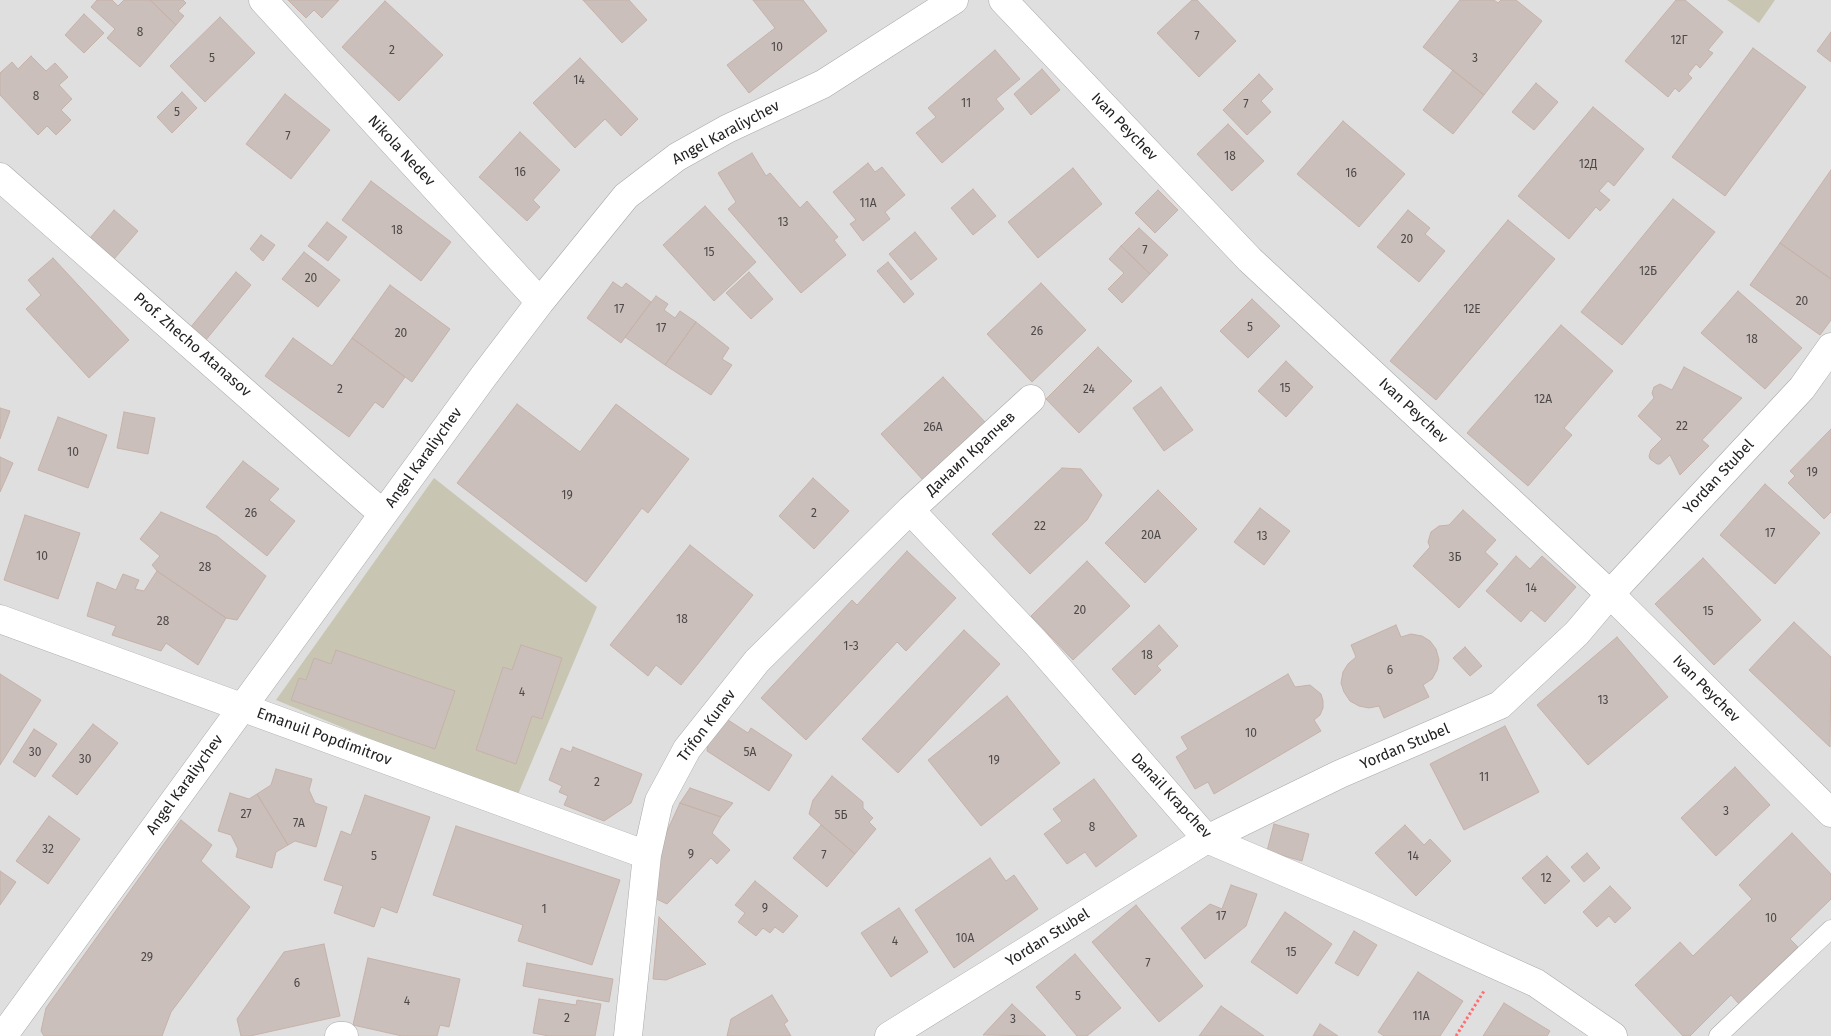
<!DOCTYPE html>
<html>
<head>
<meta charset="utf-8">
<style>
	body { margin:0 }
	canvas { display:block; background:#f3eee8 }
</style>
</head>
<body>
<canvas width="1831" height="1036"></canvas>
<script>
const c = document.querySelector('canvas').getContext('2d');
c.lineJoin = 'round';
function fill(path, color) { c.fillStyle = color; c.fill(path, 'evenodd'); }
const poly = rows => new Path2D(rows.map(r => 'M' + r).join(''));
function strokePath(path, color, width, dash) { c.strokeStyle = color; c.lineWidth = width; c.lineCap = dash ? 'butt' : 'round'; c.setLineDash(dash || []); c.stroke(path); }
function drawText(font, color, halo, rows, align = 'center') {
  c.font = font + ' "Fira Sans",sans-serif'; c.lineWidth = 4; c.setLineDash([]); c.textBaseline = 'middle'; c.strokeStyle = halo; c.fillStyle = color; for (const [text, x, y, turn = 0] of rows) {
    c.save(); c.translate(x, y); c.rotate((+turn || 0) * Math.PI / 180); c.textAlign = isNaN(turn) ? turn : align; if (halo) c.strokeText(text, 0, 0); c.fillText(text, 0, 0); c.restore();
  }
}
fill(poly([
	[0,0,1831,0,1831,1036,0,1036]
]), '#e0dfdf');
fill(poly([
	[1727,0,1775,0,1759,23],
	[434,478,597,607,516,799,276,700]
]), '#c8c6b2');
const building = poly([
	[97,0,112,0,118,6,124,0,150,0,176,25,140,67,107,38,115,29,91,7,97,0],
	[150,0,183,0,186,3,178,11,184,16,176,25,150,0],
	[288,0,339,0,322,18,314,10,306,18,288,0],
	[583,0,629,0,647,20,622,43,583,0],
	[753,0,803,0,827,31,749,93,727,65,775,28,753,0],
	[1192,0,1197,0,1236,41,1199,77,1157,33,1192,0],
	[1460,0,1494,0,1498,3,1501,0,1516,0,1542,21,1484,95,1423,47,1460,0],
	[1676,0,1685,0,1723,32,1708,50,1713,53,1700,68,1696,64,1688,74,1692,78,1679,92,1675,88,1668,97,1625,61,1676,0],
	[385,1,443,55,399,101,342,47,385,1],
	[84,14,104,33,84,53,65,35,84,14],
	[220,17,255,53,205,102,170,66,220,17],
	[1831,32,1831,62,1817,51,1831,32],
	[1753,48,1806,87,1725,196,1672,157,1753,48],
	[995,50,1020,79,996,99,1004,109,942,163,916,133,936,117,928,108,995,50],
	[31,56,46,71,55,63,68,77,59,85,72,99,61,110,71,120,56,135,47,126,38,135,0,95,0,73,12,62,18,69,31,56],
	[580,58,638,119,621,136,605,119,575,148,533,103,580,58],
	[1042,69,1060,90,1031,115,1014,94,1042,69],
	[1453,70,1484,95,1453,134,1423,110,1453,70],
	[1259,74,1273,89,1261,101,1271,112,1247,135,1223,110,1259,74],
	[1536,83,1558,102,1534,130,1512,112,1536,83],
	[182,92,197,108,172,133,157,117,182,92],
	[285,94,330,130,291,179,246,144,285,94],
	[1593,107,1644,149,1614,186,1608,181,1599,191,1610,200,1600,211,1596,207,1569,239,1518,196,1593,107],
	[1343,121,1405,174,1359,227,1297,174,1343,121],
	[1228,124,1264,161,1232,191,1197,154,1228,124],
	[520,132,560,170,533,200,540,207,527,221,479,177,520,132],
	[752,153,766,176,770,173,800,208,807,201,838,237,834,240,846,255,801,293,728,209,736,202,718,173,752,153],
	[868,163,875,172,882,167,905,195,885,212,890,219,863,241,850,224,856,220,833,192,868,163],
	[1073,168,1102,204,1038,258,1008,222,1073,168],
	[1831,170,1831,279,1780,243,1831,170],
	[371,181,451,242,421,281,342,220,371,181],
	[973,189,996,216,973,235,951,208,973,189],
	[1158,190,1178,210,1155,233,1135,213,1158,190],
	[1673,199,1715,232,1622,345,1581,312,1673,199],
	[705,206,756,262,714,301,663,245,705,206],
	[114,210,138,231,114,259,90,238,114,210],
	[1408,210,1430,228,1425,234,1445,251,1419,282,1377,247,1408,210],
	[1508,220,1555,259,1436,400,1390,361,1508,220],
	[327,222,347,237,328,261,308,246,327,222],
	[1139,228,1168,255,1150,274,1121,246,1139,228],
	[915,232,937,259,911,280,889,254,915,232],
	[261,235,275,245,263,261,250,249,261,235],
	[1780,243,1831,279,1831,320,1820,335,1750,285,1780,243],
	[1121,246,1150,274,1122,303,1108,289,1124,273,1109,259,1121,246],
	[304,252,340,280,318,307,282,279,304,252],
	[53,258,129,340,89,378,26,309,41,295,28,280,53,258],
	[888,262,914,294,904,303,877,271,888,262],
	[236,272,251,285,205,341,190,328,236,272],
	[749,272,773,299,751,319,726,293,749,272],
	[613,282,622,288,626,283,651,302,621,343,587,318,613,282],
	[1041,283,1086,330,1032,382,987,334,1041,283],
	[390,285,450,329,412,382,352,338,390,285],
	[1738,291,1802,348,1765,389,1701,333,1738,291],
	[656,296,668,304,664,310,675,318,680,311,696,322,665,365,625,337,656,296],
	[1252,299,1280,326,1248,358,1220,331,1252,299],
	[696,322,729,348,722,359,732,365,711,395,665,365,696,322],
	[1561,325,1613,371,1564,428,1572,435,1528,486,1467,433,1561,325],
	[293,338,332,366,352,338,405,377,383,408,375,402,349,437,265,376,293,338],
	[1098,347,1132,381,1079,433,1046,399,1098,347],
	[1286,361,1313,387,1286,417,1258,391,1286,361],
	[1684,367,1742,398,1702,440,1709,446,1680,475,1670,455,1660,464,1657,464,1650,459,1649,456,1651,450,1662,439,1638,416,1654,398,1652,393,1654,387,1660,384,1672,390,1684,367],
	[943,377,985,422,923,480,881,434,943,377],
	[1161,387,1193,430,1164,451,1133,408,1161,387],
	[517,404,580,452,616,404,689,459,648,513,642,508,586,582,457,483,517,404],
	[0,408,10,411,0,439,0,408],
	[124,412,155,418,148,454,117,448,124,412],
	[58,417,107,435,88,488,38,470,58,417],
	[1831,429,1831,512,1824,519,1788,483,1795,476,1790,471,1831,429],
	[0,457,13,463,0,492,0,457],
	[243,461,279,489,269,500,295,521,267,556,206,507,243,461],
	[1062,468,1081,469,1102,495,1087,520,1030,574,992,534,1062,468],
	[813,478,849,511,814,549,779,516,813,478],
	[1765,484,1820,533,1775,584,1720,535,1765,484],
	[1158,490,1197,529,1145,583,1105,543,1158,490],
	[1260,508,1290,531,1264,565,1234,542,1260,508],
	[1463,510,1496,540,1485,552,1498,564,1459,608,1413,566,1430,547,1428,542,1431,532,1439,526,1449,525,1463,510],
	[161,512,217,536,266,576,237,620,226,618,157,571,152,565,160,556,140,539,161,512],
	[25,515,80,533,58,599,4,580,25,515],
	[690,545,753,595,681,685,656,665,648,676,610,645,690,545],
	[907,551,956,598,906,651,897,642,806,740,761,698,852,600,857,605,907,551],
	[1516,556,1530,569,1542,556,1576,587,1545,622,1531,610,1521,622,1486,591,1516,556],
	[1703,558,1761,620,1714,665,1655,604,1703,558],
	[1087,561,1130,606,1073,660,1031,616,1087,561],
	[157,571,226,618,198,665,166,643,161,651,112,635,116,626,87,616,97,582,116,590,123,574,139,580,135,589,144,591,157,571],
	[1794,622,1831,657,1830,747,1749,670,1794,622],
	[1159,625,1178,646,1157,666,1161,670,1135,695,1112,669,1159,625],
	[1396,625,1401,637,1411,634,1422,636,1430,641,1436,649,1439,660,1437,670,1432,679,1423,685,1429,697,1384,718,1379,706,1369,708,1359,706,1350,701,1344,692,1341,683,1343,672,1348,664,1356,657,1351,645,1396,625],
	[964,630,1000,664,898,773,862,739,964,630],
	[1617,637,1668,697,1588,765,1537,705,1617,637],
	[521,645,562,658,542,719,532,716,516,764,476,750,503,667,512,670,521,645],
	[1465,647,1482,666,1470,676,1453,658,1465,647],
	[336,650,455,691,435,749,291,700,299,678,306,680,314,658,331,664,336,650],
	[0,674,41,700,0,765,0,674],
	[1288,674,1295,687,1310,685,1321,694,1323,701,1323,708,1320,715,1314,720,1321,731,1214,794,1208,782,1195,789,1176,757,1188,749,1181,737,1288,674],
	[1007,696,1060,763,981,826,928,760,1007,696],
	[722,716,748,733,751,728,792,755,769,791,707,751,709,736,722,716],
	[93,724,118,743,77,795,52,776,93,724],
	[1505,726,1539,792,1464,830,1430,764,1505,726],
	[34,729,57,744,35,777,13,762,34,729],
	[573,747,642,774,631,803,604,821,564,805,568,796,559,792,562,786,549,780,561,748,571,752,573,747],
	[1735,767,1770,805,1716,856,1681,818,1735,767],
	[276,769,312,779,309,790,315,803,327,807,316,847,295,841,288,845,257,794,271,785,276,769],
	[832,776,863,802,863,808,873,818,869,822,876,829,855,854,809,814,813,800,832,776],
	[1094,779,1137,836,1096,867,1085,852,1067,864,1044,834,1062,821,1053,809,1094,779],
	[690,788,733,803,721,817,680,803,690,788],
	[230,793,249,799,257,794,288,845,276,852,272,868,236,857,238,849,231,835,218,831,230,793],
	[365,795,430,817,397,913,381,907,374,927,334,913,343,886,324,880,341,831,351,835,365,795],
	[680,803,721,817,712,833,730,850,717,864,711,858,667,904,652,897,657,853,680,803],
	[49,816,80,839,48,884,16,861,49,816],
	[181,820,212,845,201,861,250,907,171,1012,162,1036,44,1036,41,1031,46,1008,181,820],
	[1274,824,1309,834,1302,861,1267,851,1274,824],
	[821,825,855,854,827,887,793,858,821,825],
	[1405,825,1424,845,1430,839,1451,861,1416,896,1375,853,1405,825],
	[456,826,620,880,592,965,518,941,523,925,433,895,456,826],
	[1792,833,1831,874,1831,899,1790,939,1798,947,1739,1004,1731,995,1690,1036,1683,1036,1635,985,1680,942,1693,956,1752,899,1739,885,1792,833],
	[1587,853,1600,868,1584,882,1571,867,1587,853],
	[1547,856,1570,881,1545,904,1522,878,1547,856],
	[990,858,1006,881,1014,875,1038,909,954,968,915,910,990,858],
	[0,871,16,882,0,905,0,871],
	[755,881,798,916,783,933,775,927,770,933,763,928,756,936,738,922,745,913,735,905,755,881],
	[1231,885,1257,894,1246,926,1205,959,1181,928,1210,904,1222,909,1231,885],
	[1610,886,1631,908,1615,923,1609,916,1597,927,1583,912,1610,886],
	[1136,905,1203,986,1159,1022,1092,942,1136,905],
	[899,908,928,952,891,977,861,933,899,908],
	[1285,912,1332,944,1297,994,1251,962,1285,912],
	[659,917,706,964,666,980,653,979,659,917],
	[1354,931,1377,945,1358,976,1335,963,1354,931],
	[324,944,340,1016,250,1036,241,1036,237,1019,284,952,324,944],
	[1075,954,1121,1008,1087,1036,1077,1036,1036,987,1075,954],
	[368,958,460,979,449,1027,440,1025,437,1036,402,1036,353,1025,368,958],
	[527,963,613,979,609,1002,523,986,527,963],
	[1418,972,1463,1001,1440,1036,1384,1036,1378,1032,1418,972],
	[772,995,788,1021,784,1024,791,1036,727,1036,731,1019,772,995],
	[539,999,576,1005,577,1000,601,1004,595,1036,549,1036,533,1033,539,999],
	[1504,1003,1550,1031,1547,1036,1483,1036,1504,1003],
	[1012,1004,1046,1036,983,1035,1012,1004],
	[1221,1006,1264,1036,1199,1036,1221,1006],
	[1320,1024,1338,1036,1313,1036,1320,1024]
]);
fill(building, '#cbbfbb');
strokePath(building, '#c6b2a9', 1);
const service = poly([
	[1718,1036,1831,929]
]);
const minor = poly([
	[263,0,540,302],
	[1003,0,1250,260,1610,594,1831,813],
	[0,177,383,514],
	[910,510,1037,644,1207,839,1367,907,1536,983,1613,1036],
	[0,619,647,855],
	[3,1036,483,377,540,302,626,196,677,157,727,129,823,84,954,0],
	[339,1036,344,1036],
	[628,1036,647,855,659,801,687,749,757,661,910,510,1031,399],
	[889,1036,1207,839,1340,774,1500,705,1577,633,1610,594,1802,388,1831,347]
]);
strokePath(service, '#a9a9a9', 19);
strokePath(minor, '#a9a9a9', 29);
strokePath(poly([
	[1456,1036,1484,991]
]), '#ff6d70', 3, [2.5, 2.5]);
strokePath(service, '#fff', 18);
strokePath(minor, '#fff', 28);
drawText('12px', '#4c4948', null, [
	["8",140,33],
	["7",1197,37],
	["12Г",1679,41],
	["10",777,48],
	["2",392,51],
	["5",212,59],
	["3",1475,59],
	["14",579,81],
	["8",36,97],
	["11",966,104],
	["7",1246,105],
	["5",177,113],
	["7",288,137],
	["18",1230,157],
	["12Д",1588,165],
	["16",520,173],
	["16",1351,174],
	["11А",868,204],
	["13",783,223],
	["18",397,231],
	["20",1407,240],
	["7",1145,251],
	["15",709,253],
	["12Б",1648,272],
	["20",311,279],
	["20",1802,302],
	["17",619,310],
	["12Е",1472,310],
	["5",1250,328],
	["17",661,329],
	["26",1037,332],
	["20",401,334],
	["18",1752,340],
	["15",1285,389],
	["2",340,390],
	["24",1089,390],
	["12А",1543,400],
	["22",1682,427],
	["26A",933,428],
	["10",73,453],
	["19",1812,473],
	["19",567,496],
	["26",251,514],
	["2",814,514],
	["22",1040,527],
	["17",1770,534],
	["20А",1151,536],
	["13",1262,537],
	["10",42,557],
	["3Б",1455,558],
	["28",205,568],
	["14",1531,589],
	["20",1080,611],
	["15",1708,612],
	["18",682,620],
	["28",163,622],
	["1-3",851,647],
	["18",1147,656],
	["6",1390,671],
	["4",522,693],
	["13",1603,701],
	["10",1251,734],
	["30",35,753],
	["5А",750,753],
	["30",85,760],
	["19",994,761],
	["11",1484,778],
	["2",597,783],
	["3",1726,812],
	["27",246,815],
	["5Б",841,816],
	["7A",299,824],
	["8",1092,828],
	["32",48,850],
	["9",691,855],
	["7",824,856],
	["5",374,857],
	["14",1413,857],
	["12",1546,879],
	["9",765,909],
	["1",544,910],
	["17",1221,917],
	["10",1771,919],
	["10А",965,939],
	["4",895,942],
	["15",1291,953],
	["29",147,958],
	["7",1148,964],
	["6",297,984],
	["5",1078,997],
	["4",407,1002],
	["11А",1421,1017],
	["2",567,1019],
	["3",1013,1020]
]);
drawText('15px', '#222', '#fff', [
	["Ivan Peychev",1124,127,46],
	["Angel Karaliychev",726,133,-28],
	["Nikola Nedev",401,151,47],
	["Prof. Zhecho Atanasov",192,345,41],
	["Ivan Peychev",1413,411,43],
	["Данаил Крапчев",971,454,-43],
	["Angel Karaliychev",424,458,-54],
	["Yordan Stubel",1719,477,-47],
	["Ivan Peychev",1706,689,45],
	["Trifon Kunev",707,726,-53],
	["Emanuil Popdimitrov",324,737,20],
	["Yordan Stubel",1405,747,-23],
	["Angel Karaliychev",185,785,-54],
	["Danail Krapchev",1171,796,47],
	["Yordan Stubel",1048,938,-32]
]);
</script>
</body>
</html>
